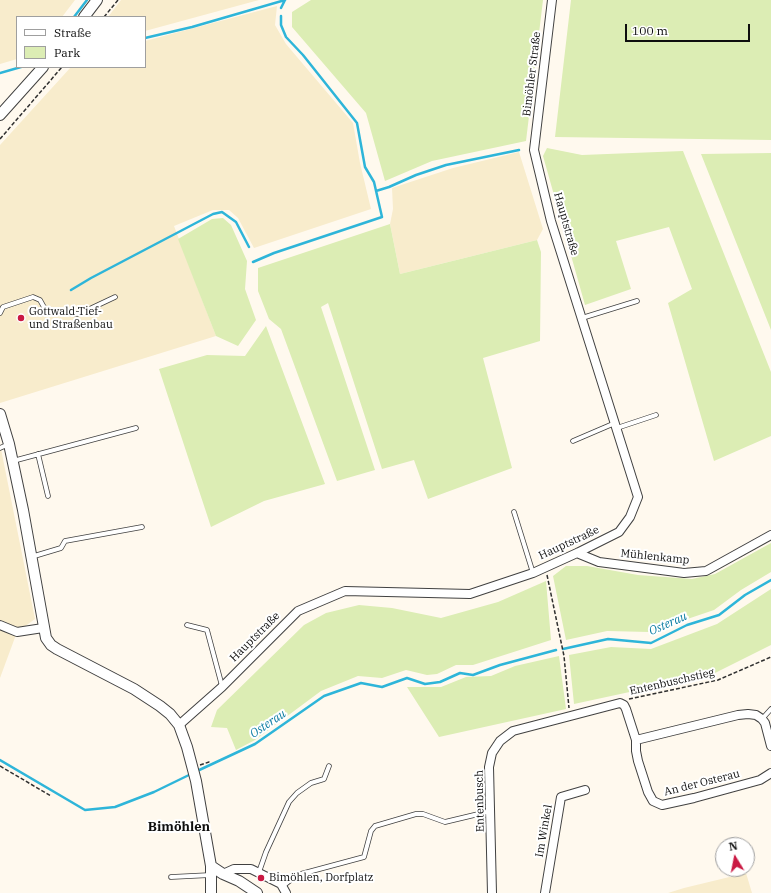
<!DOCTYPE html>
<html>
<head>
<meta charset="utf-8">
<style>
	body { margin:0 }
	#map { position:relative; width:771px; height:893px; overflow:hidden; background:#fff9ee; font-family:"IBM Plex Serif",serif }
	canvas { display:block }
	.legend { position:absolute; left:16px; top:16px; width:130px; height:52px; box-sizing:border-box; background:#fff; border:1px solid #9f9f9f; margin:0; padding:5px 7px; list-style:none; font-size:12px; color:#0e0e0e }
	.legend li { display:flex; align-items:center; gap:8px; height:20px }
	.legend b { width:20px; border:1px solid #9f9f9f }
	.north { position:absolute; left:715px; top:837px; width:40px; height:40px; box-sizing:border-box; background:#fff; border:1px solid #9f9f9f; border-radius:50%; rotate:350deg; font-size:11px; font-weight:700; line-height:16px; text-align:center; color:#0e0e0e }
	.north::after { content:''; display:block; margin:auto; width:14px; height:18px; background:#ca1943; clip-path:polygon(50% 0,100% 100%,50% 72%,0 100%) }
	.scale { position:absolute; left:625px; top:24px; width:125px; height:18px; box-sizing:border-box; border:2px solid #0e0e0e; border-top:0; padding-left:5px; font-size:12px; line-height:14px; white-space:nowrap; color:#0e0e0e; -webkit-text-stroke:3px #fff; paint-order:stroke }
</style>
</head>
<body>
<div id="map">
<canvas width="771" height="893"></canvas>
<ul class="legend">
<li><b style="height:5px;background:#fff"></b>Straße</li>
<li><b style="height:11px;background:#dcedb4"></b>Park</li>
</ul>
<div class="north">N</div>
<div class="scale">100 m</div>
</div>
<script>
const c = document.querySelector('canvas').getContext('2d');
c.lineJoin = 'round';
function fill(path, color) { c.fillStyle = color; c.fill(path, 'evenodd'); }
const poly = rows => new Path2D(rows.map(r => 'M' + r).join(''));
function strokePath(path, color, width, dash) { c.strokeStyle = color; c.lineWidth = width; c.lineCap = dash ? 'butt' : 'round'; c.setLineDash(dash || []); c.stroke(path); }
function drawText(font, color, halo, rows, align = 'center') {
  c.font = font + ' "IBM Plex Serif",serif'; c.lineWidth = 4; c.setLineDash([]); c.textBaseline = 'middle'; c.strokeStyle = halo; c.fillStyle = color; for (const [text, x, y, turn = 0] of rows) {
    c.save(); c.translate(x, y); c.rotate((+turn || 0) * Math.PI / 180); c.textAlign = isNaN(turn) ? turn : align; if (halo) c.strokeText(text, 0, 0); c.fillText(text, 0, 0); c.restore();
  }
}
fill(poly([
	[0,0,75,0,62,17,17,17,17,59,0,64],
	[121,0,259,0,145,31,145,17,108,17],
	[277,6,275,25,286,44,353,123,360,163,371,209,254,248,238,218,229,210,213,210,174,226,216,336,0,403,0,145,71,67,145,67,145,41],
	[519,152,543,229,537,240,400,274,390,224,393,209,392,188,453,168],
	[0,444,35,619,17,632,0,678],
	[746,873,752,893,668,893,684,888]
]), '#f8eccc');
fill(poly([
	[311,0,543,0,526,141,432,161,385,181,366,113,292,27,292,12],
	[571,0,771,0,771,140,555,137],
	[547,148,582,155,683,151,771,372,771,436,714,461,668,303,692,289,669,227,616,241,631,289,585,305,543,156],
	[771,153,771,330,701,154],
	[223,218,231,225,247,261,245,289,256,320,238,346,216,336,178,239,212,219],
	[390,224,400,274,537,240,541,252,540,341,483,358,512,468,428,499,414,460,382,469,328,303,321,307,375,470,337,481,281,329,269,319,258,291,258,268],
	[266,326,325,484,264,501,211,527,159,369,207,355,245,356],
	[771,543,771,572,741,590,714,610,649,632,607,631,566,640,553,576,566,566,587,566,638,575,692,579,715,574],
	[546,581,551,640,473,665,456,665,437,674,427,675,406,670,382,678,358,676,321,691,255,740,236,750,227,728,211,727,217,710,304,625,326,613,359,605,392,608,441,618,498,602],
	[771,589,771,645,713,674,574,704,569,655,611,647,651,649,717,624],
	[559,656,566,709,439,737,407,687,441,687,466,677,491,676,515,666]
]), '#dcedb4');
strokePath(poly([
	[281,8,285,0],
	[74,17,87,0],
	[145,38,192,27,285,0],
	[0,73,21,67],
	[376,191,389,187,416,175,446,165,519,150],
	[253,262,274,253,382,217,374,182,365,167,357,123,303,55,286,37,281,25,281,16],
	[71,290,91,278,213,214,222,212,236,222,249,247],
	[563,649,608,639,651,643,687,625,719,615,745,595,771,580],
	[0,760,85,810,115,807,154,792,191,774],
	[195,772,255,744,324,696,361,683,382,687,407,678,425,684,440,682,460,673,473,675,500,665,556,650]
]), '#2eb5d9', 2.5);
const service = poly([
	[0,313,3,307,33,297,40,300,45,309,49,312,79,314,115,297],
	[582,318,637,301],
	[617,428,656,415],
	[573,441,615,423],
	[0,448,9,444],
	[38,454,48,496],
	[13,461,136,428],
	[514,512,533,573],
	[31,557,61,548,65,541,142,527],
	[187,625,207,630,222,686],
	[762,719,771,709],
	[259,872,266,852,289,802,297,793,311,783,324,779,329,766],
	[171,877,211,875],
	[283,886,297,875,364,857,371,831,375,826,416,814,423,814,445,822,491,811]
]);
const minor = poly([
	[577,553,599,562,684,573,706,571,771,535],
	[0,625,17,632,43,628],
	[179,725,222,687,298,611,345,591,470,594,533,573,577,553,619,532,630,517,638,497,551,221,534,150,552,0],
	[636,740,738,715,748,714,756,715,762,719,765,723,771,746],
	[223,874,234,869,251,869,281,884,286,893],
	[492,893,489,767,492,753,500,741,513,731,620,703,624,705,626,709,636,740,636,751,638,761,648,792,653,801,662,805,694,798,760,780,771,773],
	[545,893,561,797,585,790]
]);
const tertiary = poly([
	[84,17,97,0],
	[0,115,43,67],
	[0,414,9,444,23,510,46,638,51,645,57,649,134,689,160,706,170,714,179,725,187,747,196,781,211,866,211,893],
	[211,866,223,874,239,881,257,893]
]);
strokePath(service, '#414141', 5.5);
strokePath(minor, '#414141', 10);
strokePath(tertiary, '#414141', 12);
strokePath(poly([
	[104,17,118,0],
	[0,139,62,67],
	[547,575,564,656,569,708],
	[629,699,718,680,771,657],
	[200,765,209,762,210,764],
	[0,766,51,796]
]), '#303030', 1.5, [4, 2]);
strokePath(service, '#fff', 4);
strokePath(minor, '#fff', 8);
strokePath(tertiary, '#fff', 10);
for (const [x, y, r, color] of [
	[21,318,4,"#ca1943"],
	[261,878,4,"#ca1943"]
]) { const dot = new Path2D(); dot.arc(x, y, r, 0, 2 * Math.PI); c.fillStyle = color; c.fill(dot); strokePath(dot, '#fff', 1.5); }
drawText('11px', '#0e0e0e', '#fff', [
	["Bimöhler Straße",532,74,-83],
	["Hauptstraße",566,224,74],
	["Hauptstraße",569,543,-25],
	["Mühlenkamp",655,557,6],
	["Hauptstraße",255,637,-45],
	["Entenbuschstieg",672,682,-13],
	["An der Osterau",702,783,-14],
	["Entenbusch",480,801,-91],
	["Im Winkel",544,831,-80]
]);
drawText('11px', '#0e0e0e', '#fff', [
	["Gottwald Tief-",29,312],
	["und Straßenbau",29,325],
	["Bimöhlen, Dorfplatz",269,878]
], 'left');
drawText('italic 12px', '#0c7da3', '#fff', [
	["Osterau",668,624,-24],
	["Osterau",268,724,-34]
]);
drawText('bold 13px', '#0e0e0e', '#fff', [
	["Bimöhlen",179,827]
]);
</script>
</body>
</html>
